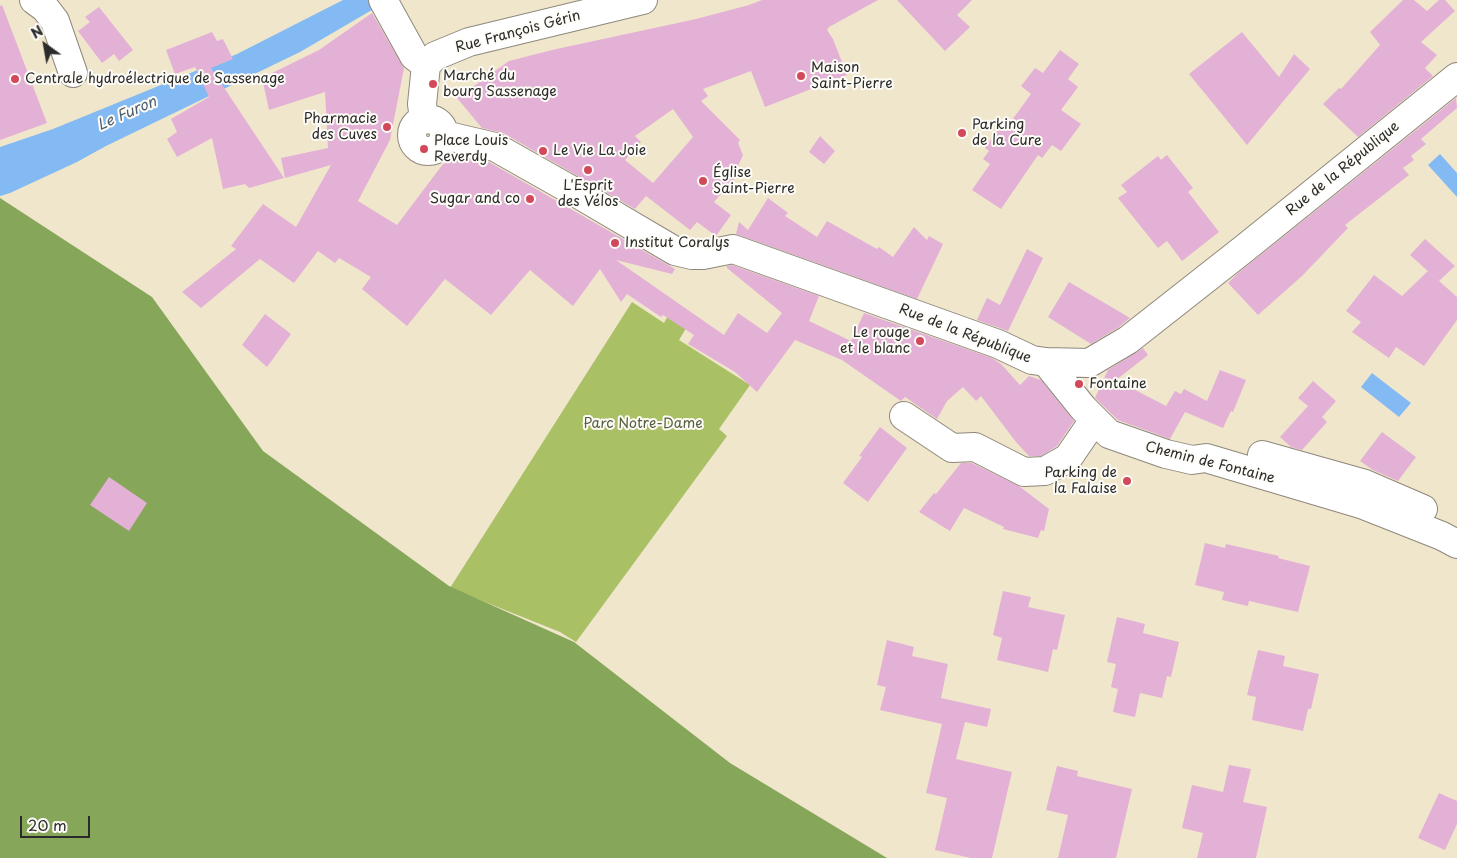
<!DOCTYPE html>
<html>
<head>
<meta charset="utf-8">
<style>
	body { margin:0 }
	#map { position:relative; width:1457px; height:858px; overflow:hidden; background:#f0e6cc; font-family:"Playpen Sans",sans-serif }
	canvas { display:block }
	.north { position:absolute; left:20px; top:20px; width:50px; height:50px; -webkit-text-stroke:4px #fdfcf7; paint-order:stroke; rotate:328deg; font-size:14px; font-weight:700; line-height:20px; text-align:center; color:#2b2b2b }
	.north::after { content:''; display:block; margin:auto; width:18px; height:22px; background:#2b2b2b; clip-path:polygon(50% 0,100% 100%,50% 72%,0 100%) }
	.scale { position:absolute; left:20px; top:816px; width:70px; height:22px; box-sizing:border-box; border:2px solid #2b2b2b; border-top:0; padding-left:6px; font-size:15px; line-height:18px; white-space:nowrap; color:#2b2b2b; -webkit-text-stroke:4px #fdfcf7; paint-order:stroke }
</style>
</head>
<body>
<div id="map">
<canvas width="1457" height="858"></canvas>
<div class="north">N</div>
<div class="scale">20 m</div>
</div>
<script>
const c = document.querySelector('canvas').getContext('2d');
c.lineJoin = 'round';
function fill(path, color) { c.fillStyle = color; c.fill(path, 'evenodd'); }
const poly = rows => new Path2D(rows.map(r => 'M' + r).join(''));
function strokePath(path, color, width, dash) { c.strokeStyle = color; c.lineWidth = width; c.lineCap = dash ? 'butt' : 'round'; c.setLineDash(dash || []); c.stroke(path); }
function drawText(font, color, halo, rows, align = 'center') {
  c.font = font + ' "Playpen Sans",sans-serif'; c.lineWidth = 4; c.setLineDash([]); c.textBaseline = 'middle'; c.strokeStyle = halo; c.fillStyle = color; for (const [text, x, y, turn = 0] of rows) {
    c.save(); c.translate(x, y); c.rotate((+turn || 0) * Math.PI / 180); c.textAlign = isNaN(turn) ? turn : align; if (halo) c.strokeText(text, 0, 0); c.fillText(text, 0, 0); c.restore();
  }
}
fill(poly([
	[632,302,664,323,669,314,688,325,679,340,750,385,719,429,727,436,576,642,560,632,450,588]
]), '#a9c065');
fill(poly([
	[0,198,152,297,263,451,449,586,574,642,730,763,887,858,0,858]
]), '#86a65a');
fill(poly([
	[343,0,389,0,300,52,106,146,77,162,10,193,0,196,0,147,53,129,237,54],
	[1440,154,1457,173,1457,197,1428,165],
	[1372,373,1411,403,1399,417,1361,387]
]), '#84baf3');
fill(poly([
	[762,0,878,0,829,27,827,30,833,39,847,75,765,107,751,71,703,89,708,96,701,101,740,140,738,143,743,155,734,175,736,177,714,202,731,215,716,236,697,222,690,230,646,196,635,209,503,133,482,128,457,98,509,61,552,50,696,19,749,5],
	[673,109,693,137,653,183,625,160,641,142,635,136],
	[897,0,972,0,957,15,970,27,945,51],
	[1403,0,1414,0,1427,11,1439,0,1445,0,1455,11,1421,42,1437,55,1425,68,1433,76,1358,137,1323,104,1339,88,1341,89,1380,45,1370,32],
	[2,5,47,123,0,140,0,6],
	[99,7,133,50,119,61,114,54,102,63,78,31,90,22,85,17],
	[372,13,404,68,390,140,358,201,397,225,443,164,462,158,473,158,489,162,675,269,672,274,616,260,724,335,738,313,767,333,782,313,727,268,727,266,732,265,819,296,809,321,851,341,864,313,992,358,1001,364,1020,385,1029,376,1041,380,1074,421,1057,446,1041,456,1029,456,1016,442,981,396,976,401,963,387,947,401,937,419,905,397,901,401,842,360,795,340,757,392,735,372,688,344,694,335,663,315,661,317,627,294,621,302,600,269,573,306,530,270,491,315,445,279,407,326,362,289,371,277,339,258,335,263,318,251,294,283,260,259,201,308,182,292,236,249,231,246,263,204,296,227,331,165,285,178,281,158,328,148,325,92,269,110,262,78,319,50],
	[212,32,217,41,223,39,233,59,211,68,284,178,249,188,245,184,223,189,212,138,177,157,167,139,177,132,171,119,209,97,195,67,175,74,166,50],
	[1242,32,1279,77,1294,54,1310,69,1247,145,1189,74],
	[1060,50,1079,64,1068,79,1078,87,1061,110,1081,124,1061,151,1052,145,1042,158,1038,155,1001,209,972,190,990,164,983,159,989,151,985,148,999,128,1004,131,1031,94,1021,86,1035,68,1043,73],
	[1456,98,1457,108,1421,139,1426,144,1411,156,1414,160,1403,168,1409,175,1345,225,1348,228,1302,276,1258,315,1228,283,1237,274],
	[820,136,835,151,824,164,809,152],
	[1167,155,1193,188,1188,192,1219,232,1182,261,1167,241,1158,248,1118,198,1127,192,1121,185,1158,156,1161,160],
	[768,198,788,213,785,216,817,237,827,221,877,249,879,247,893,257,914,227,927,240,929,236,943,244,917,299,736,234,739,222,748,230],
	[1425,239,1455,266,1439,281,1410,255],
	[1027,249,1043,258,1008,331,977,320,987,298,1000,305],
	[1428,271,1457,297,1457,320,1424,366,1396,347,1389,358,1352,332,1361,322,1346,311,1374,275,1402,296],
	[1069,282,1130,318,1119,327,1091,344,1048,317],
	[265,314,291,334,267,367,242,345],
	[1143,348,1148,355,1116,380,1166,406,1175,391,1181,394,1184,389,1207,401,1220,370,1246,380,1233,412,1231,411,1223,428,1185,412,1170,439,1118,420,1095,398,1108,370],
	[1313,381,1336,401,1322,417,1327,422,1302,450,1291,447,1280,437,1308,406,1298,398],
	[880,427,907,448,868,502,843,483,862,457,859,456],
	[1382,432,1416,457,1398,481,1373,470,1360,461],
	[961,463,972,463,1019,486,1049,509,1044,531,1041,530,1038,538,1003,529,1004,527,964,508,950,531,919,512,934,493,936,494],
	[109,477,147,503,129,531,90,505],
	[1205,543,1225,548,1226,544,1279,556,1278,558,1310,566,1298,612,1249,601,1248,606,1222,600,1224,592,1195,585],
	[1003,591,1031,597,1028,607,1065,615,1057,650,1053,649,1048,672,997,660,1002,638,993,635],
	[1117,617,1145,624,1143,633,1179,642,1171,677,1167,676,1162,698,1140,693,1135,717,1113,712,1118,689,1111,687,1116,664,1107,662],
	[887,640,914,647,912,656,948,664,941,698,991,709,987,727,965,722,956,759,1012,772,992,858,971,858,935,850,947,798,926,793,942,724,880,710,886,687,877,685],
	[1258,650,1285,656,1283,666,1319,674,1311,709,1308,709,1303,731,1252,720,1256,697,1247,695],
	[1229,765,1251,769,1243,802,1267,807,1256,858,1197,858,1203,833,1182,828,1192,785,1223,792],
	[1057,766,1078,771,1077,776,1132,789,1116,858,1058,858,1068,815,1046,810],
	[1439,793,1457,801,1457,824,1445,850,1418,838]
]), '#e4b1d6');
const minor = poly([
	[34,0,45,8,55,21,73,73],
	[383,0,414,56,426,65],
	[426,65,435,56,469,42,643,0],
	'412 135a16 16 0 1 1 32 0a16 16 0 1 1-32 0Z',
	[424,120,422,104,426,65],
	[444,135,495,147,580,195,675,251,692,255,703,255,733,249,998,344,1032,360,1046,362,1089,363,1128,340,1245,248,1457,77],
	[1046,362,1083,408,1109,434,1166,454,1192,460,1206,458,1361,504,1442,536,1457,544],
	[904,416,952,448,975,447,1024,472,1045,471,1068,458,1094,420],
	[1262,455,1365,484,1423,509]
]);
strokePath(minor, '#8e887c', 30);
strokePath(minor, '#fff', 28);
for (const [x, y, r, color] of [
	[801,76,5,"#d1495b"],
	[15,79,5,"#d1495b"],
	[433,84,5,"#d1495b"],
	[387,127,5,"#d1495b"],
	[962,133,5,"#d1495b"],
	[424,149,5,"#d1495b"],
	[543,151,5,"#d1495b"],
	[588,170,5,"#d1495b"],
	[703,181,5,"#d1495b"],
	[530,199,5,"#d1495b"],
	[615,243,5,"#d1495b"],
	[920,341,5,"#d1495b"],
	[1079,384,5,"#d1495b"],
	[1127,481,5,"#d1495b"]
]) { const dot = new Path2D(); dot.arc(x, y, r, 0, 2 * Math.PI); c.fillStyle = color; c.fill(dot); strokePath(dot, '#fdfcf7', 2); }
drawText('14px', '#2b2b2b', '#fdfcf7', [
	["Rue François Gérin",518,32,-15],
	["Rue de la République",1343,169,-39],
	["Rue de la République",965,334,21],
	["Chemin de Fontaine",1210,463,14]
]);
drawText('14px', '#2b2b2b', '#fdfcf7', [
	["Maison",811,68],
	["Saint-Pierre",811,84],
	["Marché du",443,76],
	["bourg Sassenage",443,92],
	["Centrale hydroélectrique de Sassenage",25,79],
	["Pharmacie",377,119,"right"],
	["des Cuves",377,135,"right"],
	["Parking",972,125],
	["de la Cure",972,141],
	["Place Louis",434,141],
	["Reverdy",434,157],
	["Le Vie La Joie",553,151],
	["Église",713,173],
	["Saint-Pierre",713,189],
	["L'Esprit",588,186,"center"],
	["des Vélos",588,202,"center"],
	["Sugar and co",520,199,"right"],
	["Institut Coralys",625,243],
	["Le rouge",910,333,"right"],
	["et le blanc",910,349,"right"],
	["Fontaine",1089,384],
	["Parking de",1117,473,"right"],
	["la Falaise",1117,489,"right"]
], 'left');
drawText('14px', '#575f3f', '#fdfcf7', [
	["Parc Notre-Dame",643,424]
]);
drawText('italic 15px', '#4a5d71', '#fdfcf7', [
	["Le Furon",127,114,-24]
]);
</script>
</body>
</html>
